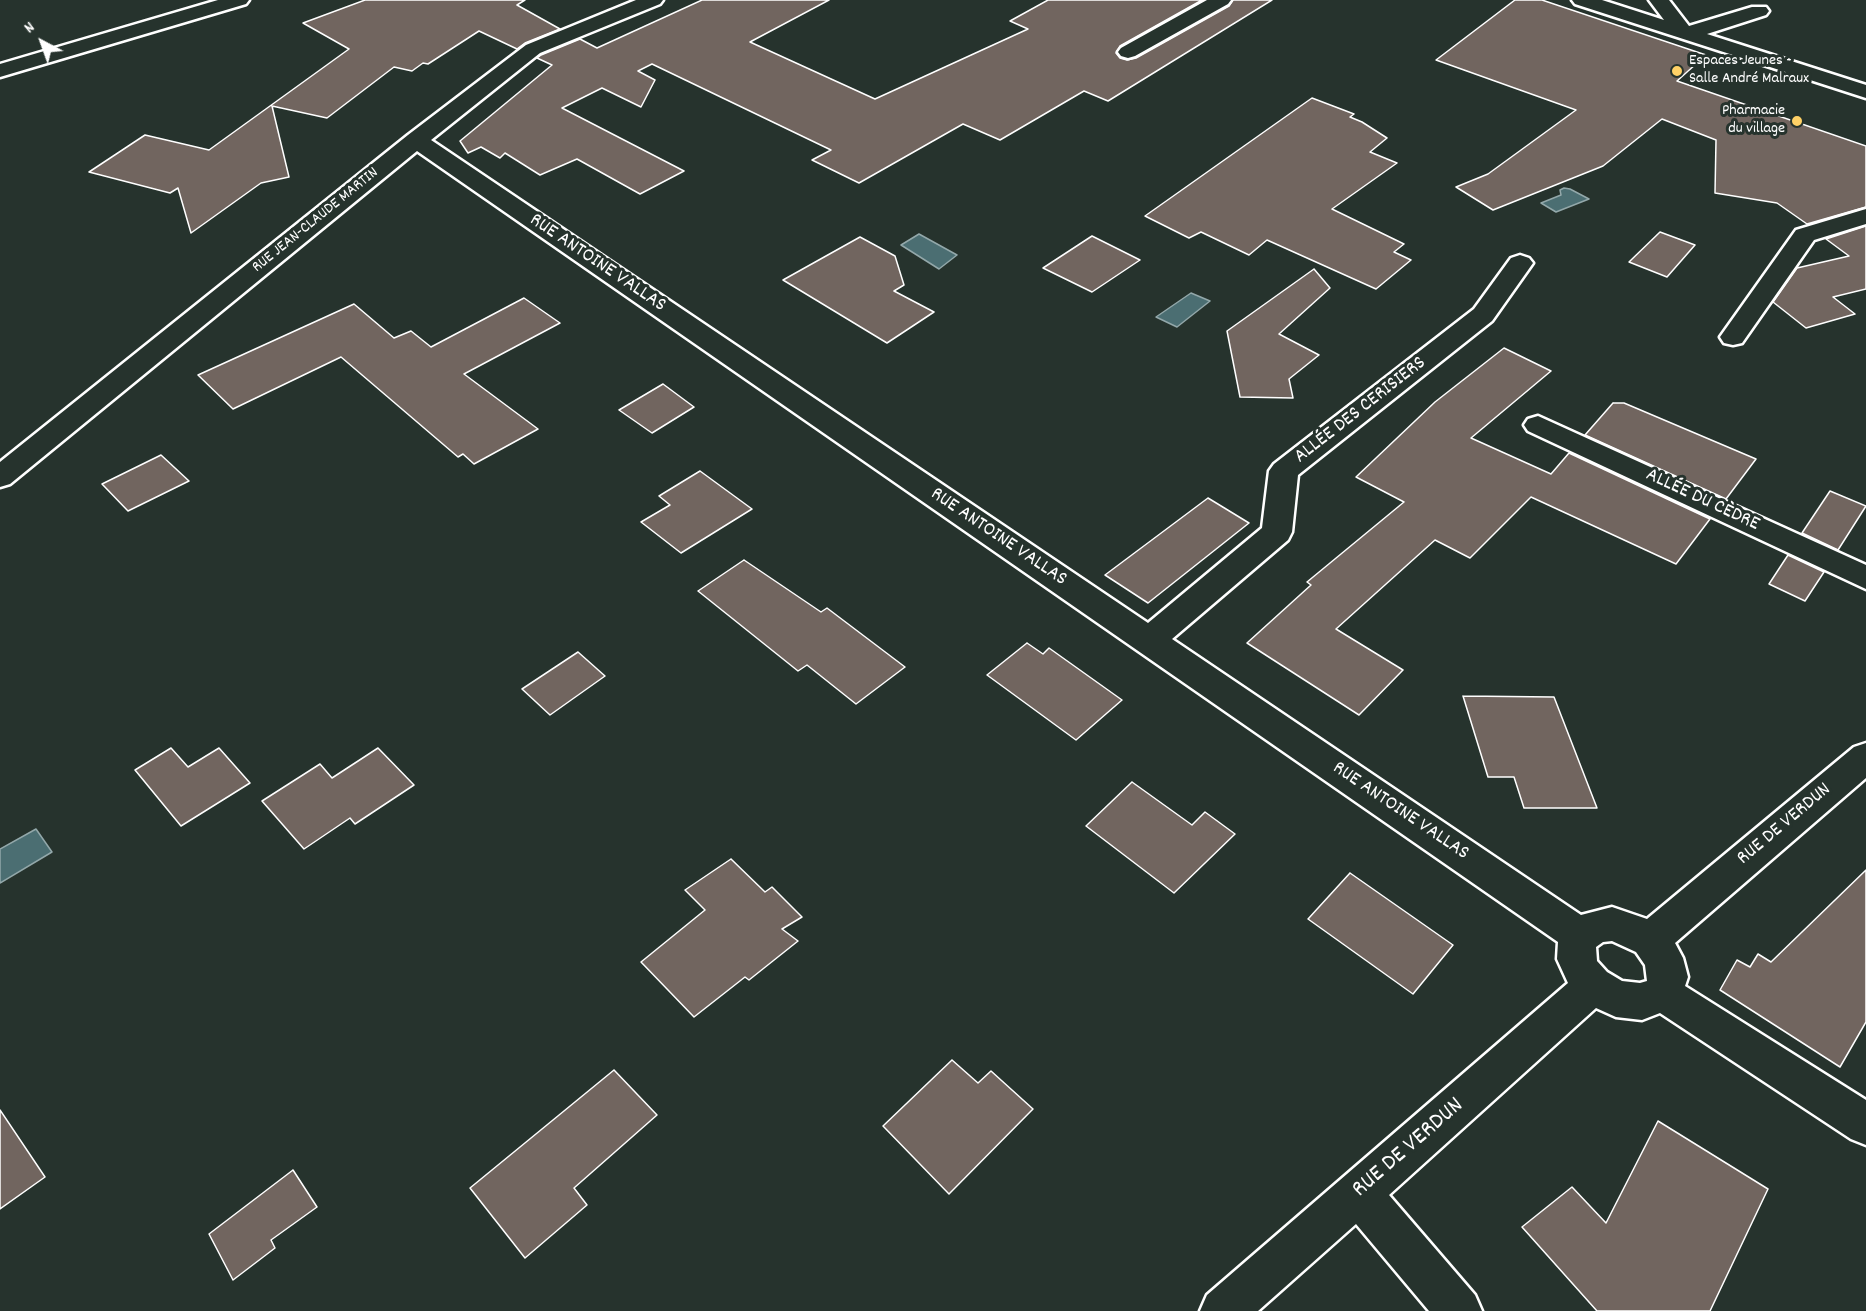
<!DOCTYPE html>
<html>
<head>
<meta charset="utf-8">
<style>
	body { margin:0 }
	#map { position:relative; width:1866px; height:1311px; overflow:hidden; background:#26332d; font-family:Dekko,sans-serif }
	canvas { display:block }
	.north { position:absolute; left:12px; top:12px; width:60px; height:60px; -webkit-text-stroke:4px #26332d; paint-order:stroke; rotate:319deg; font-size:16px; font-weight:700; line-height:24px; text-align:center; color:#fff }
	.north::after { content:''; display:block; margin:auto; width:21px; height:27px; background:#fff; clip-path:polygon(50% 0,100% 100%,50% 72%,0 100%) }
</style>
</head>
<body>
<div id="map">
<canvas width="1866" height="1311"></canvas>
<div class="north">N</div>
</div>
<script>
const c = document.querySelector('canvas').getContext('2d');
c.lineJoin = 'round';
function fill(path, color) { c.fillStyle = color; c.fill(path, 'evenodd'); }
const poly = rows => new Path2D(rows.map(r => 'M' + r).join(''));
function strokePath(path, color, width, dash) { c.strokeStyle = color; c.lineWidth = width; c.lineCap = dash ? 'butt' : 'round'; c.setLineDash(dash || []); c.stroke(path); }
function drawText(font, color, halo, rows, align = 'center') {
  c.font = font + ' Dekko,sans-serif'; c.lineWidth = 6; c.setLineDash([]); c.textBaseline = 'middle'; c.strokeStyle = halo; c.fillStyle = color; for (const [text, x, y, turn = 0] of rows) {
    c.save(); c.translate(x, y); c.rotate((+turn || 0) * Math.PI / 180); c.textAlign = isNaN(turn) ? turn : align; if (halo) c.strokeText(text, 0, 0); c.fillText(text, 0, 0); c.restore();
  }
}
const water = poly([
	[1564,188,1570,189,1589,199,1556,212,1541,203,1561,195,1560,190,1564,188],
	[919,234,957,255,939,269,901,245,919,234],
	[1191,293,1210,301,1177,327,1156,317,1191,293],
	[36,829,52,852,0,883,0,849,36,829]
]);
fill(water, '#4b6e72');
strokePath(water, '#93a8aa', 1.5);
const building = poly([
	[365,0,525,0,517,5,560,29,525,43,517,49,479,31,428,64,423,63,412,71,394,67,327,118,272,106,289,177,261,183,191,233,178,188,170,193,89,172,145,135,209,150,349,49,303,23,365,0],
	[702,0,829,0,750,42,875,99,1028,29,1010,21,1048,0,1202,0,1120,46,1116,53,1120,58,1127,60,1136,58,1229,6,1233,0,1272,0,1108,101,1084,91,1000,140,963,124,859,183,812,160,831,150,652,64,638,71,655,80,641,107,602,88,562,108,684,171,640,194,577,159,540,175,505,153,500,158,481,147,468,153,460,141,552,65,537,58,541,55,580,39,597,48,702,0],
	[1515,0,1542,0,1706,55,1677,81,1866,146,1866,207,1807,224,1777,203,1715,193,1716,140,1662,119,1603,166,1493,210,1456,187,1488,174,1576,110,1436,60,1515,0],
	[1312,98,1354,114,1350,117,1362,122,1387,138,1370,152,1397,163,1332,209,1404,244,1394,252,1411,260,1376,289,1267,240,1249,255,1201,232,1189,238,1145,216,1312,98],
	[1866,226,1866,289,1833,297,1855,314,1806,328,1773,302,1797,268,1849,256,1826,239,1866,226],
	[1660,232,1695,245,1667,277,1629,262,1660,232],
	[1092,236,1140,260,1092,292,1043,268,1092,236],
	[860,237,895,256,904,285,894,291,934,312,887,343,783,280,860,237],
	[1314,269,1330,288,1279,334,1319,355,1289,379,1293,398,1240,397,1227,331,1314,269],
	[524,298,560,323,464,374,538,429,474,464,463,454,458,457,341,357,233,409,198,375,354,304,394,338,411,331,431,347,524,298],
	[1504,348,1551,371,1471,438,1551,474,1569,453,1710,519,1676,564,1531,497,1470,558,1435,540,1336,629,1403,670,1359,715,1247,643,1311,585,1307,582,1404,502,1356,477,1435,402,1504,348],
	[663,384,694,407,652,433,619,410,663,384],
	[1613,403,1624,403,1756,459,1726,499,1585,435,1613,403],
	[161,455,189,481,128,511,102,484,161,455],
	[700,471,752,509,681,553,641,522,670,505,659,496,700,471],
	[1830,491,1866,506,1838,550,1802,533,1830,491],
	[1208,498,1249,523,1148,603,1105,575,1208,498],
	[1788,555,1824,572,1805,601,1769,584,1788,555],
	[744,560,821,612,827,608,905,667,856,704,807,665,798,671,698,591,744,560],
	[1027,643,1043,654,1049,648,1122,700,1076,740,987,675,1027,643],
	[578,652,605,676,550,715,522,689,578,652],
	[1463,696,1554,697,1597,808,1524,808,1514,777,1488,777,1463,696],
	[171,748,188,767,219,748,250,783,181,826,135,770,171,748],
	[378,748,414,785,355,824,350,818,304,849,262,801,320,764,332,778,378,748],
	[1132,782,1192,825,1205,812,1235,834,1174,893,1086,826,1132,782],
	[731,859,765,892,772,887,802,917,782,929,798,941,749,980,745,977,694,1017,641,962,705,910,685,890,731,859],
	[1866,870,1866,1022,1840,1067,1720,990,1737,960,1750,967,1758,954,1771,962,1866,870],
	[1350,873,1453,945,1413,994,1308,919,1350,873],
	[952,1060,978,1083,991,1071,1033,1109,949,1194,883,1126,952,1060],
	[614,1070,657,1115,574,1188,587,1205,525,1258,470,1188,614,1070],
	[0,1110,45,1177,0,1209,0,1110],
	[1658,1121,1768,1189,1710,1311,1597,1311,1522,1227,1572,1187,1606,1223,1658,1121],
	[293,1170,317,1207,271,1240,275,1248,233,1280,209,1234,293,1170]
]);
fill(building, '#71655f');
strokePath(building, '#fff', 1.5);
const minor = poly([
	[218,0,249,0,246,4,0,77,0,64,218,0],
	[636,0,663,0,660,4,540,53,431,140,1148,623,1262,528,1269,471,1274,464,1474,309,1511,258,1520,255,1529,258,1533,263,1492,321,1298,475,1292,532,1288,540,1172,639,1581,915,1612,907,1647,919,1854,747,1866,743,1866,778,1675,943,1683,958,1688,977,1685,986,1866,1100,1866,1145,1851,1139,1660,1013,1642,1020,1616,1017,1596,1008,1389,1195,1475,1295,1482,1311,1429,1311,1356,1224,1258,1311,1200,1311,1207,1295,1568,983,1557,959,1558,942,417,151,10,484,0,487,0,462,408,135,526,45,636,0],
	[1612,941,1636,952,1645,965,1647,981,1640,983,1622,981,1607,972,1597,961,1596,947,1603,942,1612,941],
	[1207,0,1231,0,1228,4,1135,56,1128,58,1121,56,1118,52,1121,48,1207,0],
	[1572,0,1602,0,1664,20,1649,0,1669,0,1689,26,1752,7,1766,7,1769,11,1766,15,1707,34,1866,85,1866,98,1575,4,1572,0],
	[1866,209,1866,224,1814,240,1742,343,1733,345,1724,343,1720,337,1796,230,1866,209],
	[1538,416,1866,565,1866,589,1528,431,1524,425,1528,419,1538,416]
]);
strokePath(minor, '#fff', 5);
fill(minor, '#26332d');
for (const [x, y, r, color] of [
	[1677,71,6,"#ffd166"],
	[1797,121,6,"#ffd166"]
]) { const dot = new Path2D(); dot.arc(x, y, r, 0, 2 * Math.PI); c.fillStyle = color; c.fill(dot); strokePath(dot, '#26332d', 2); }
drawText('16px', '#fff', '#26332d', [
	["Espaces Jeunes -",1689,62],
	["Salle André Malraux",1689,80],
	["Pharmacie",1785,112,"right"],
	["du village",1785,130,"right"]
], 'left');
drawText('16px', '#fff', '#26332d', [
	["RUE JEAN-CLAUDE MARTIN",316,221,-39]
]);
drawText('20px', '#fff', '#26332d', [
	["RUE ANTOINE VALLAS",597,264,34],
	["ALLÉE DES CERISIERS",1361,411,-38],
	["ALLÉE DU CÈDRE",1702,501,25],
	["RUE ANTOINE VALLAS",998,538,34],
	["RUE ANTOINE VALLAS",1400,812,34],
	["RUE DE VERDUN",1785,825,-40]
]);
drawText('24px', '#fff', '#26332d', [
	["RUE DE VERDUN",1409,1149,-41]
]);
</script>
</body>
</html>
